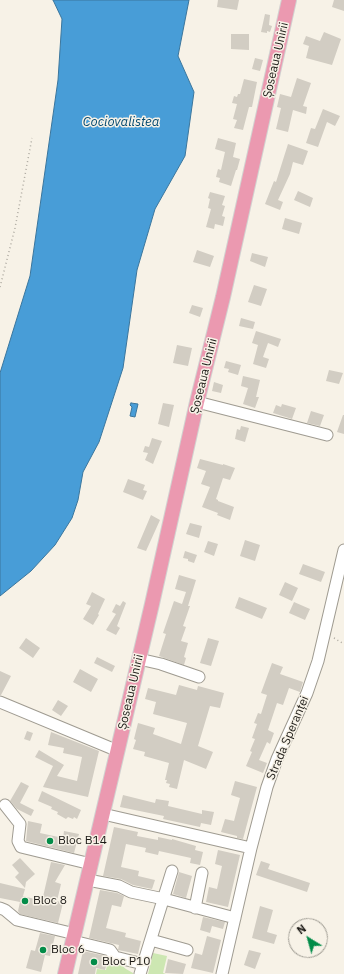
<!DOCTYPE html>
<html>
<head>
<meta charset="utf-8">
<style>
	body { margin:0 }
	#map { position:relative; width:344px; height:974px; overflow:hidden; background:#f7f2e7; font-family:"IBM Plex Sans",sans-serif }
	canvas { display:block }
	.north { position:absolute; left:288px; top:918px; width:40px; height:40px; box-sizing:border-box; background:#f7f2e7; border:1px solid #9f9c93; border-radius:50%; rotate:323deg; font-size:11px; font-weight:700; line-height:16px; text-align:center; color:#1c1a16 }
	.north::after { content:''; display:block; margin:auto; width:14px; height:18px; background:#038c49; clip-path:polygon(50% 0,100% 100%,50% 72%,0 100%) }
</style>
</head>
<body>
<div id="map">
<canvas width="344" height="974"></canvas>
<div class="north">N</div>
</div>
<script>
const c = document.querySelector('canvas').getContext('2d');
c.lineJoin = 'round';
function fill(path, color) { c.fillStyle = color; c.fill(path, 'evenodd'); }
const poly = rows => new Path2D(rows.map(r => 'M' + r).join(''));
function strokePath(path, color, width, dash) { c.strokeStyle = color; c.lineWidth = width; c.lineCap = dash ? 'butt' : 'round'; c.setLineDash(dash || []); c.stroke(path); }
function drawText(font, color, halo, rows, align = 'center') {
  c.font = font + ' "IBM Plex Sans",sans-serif'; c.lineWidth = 3; c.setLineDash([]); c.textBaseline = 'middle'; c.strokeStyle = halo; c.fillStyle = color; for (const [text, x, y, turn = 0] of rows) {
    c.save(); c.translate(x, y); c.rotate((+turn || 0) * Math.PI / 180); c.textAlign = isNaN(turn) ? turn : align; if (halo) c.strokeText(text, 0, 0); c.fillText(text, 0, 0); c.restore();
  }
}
fill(poly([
	[153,953,167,956,163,973,166,974,148,974],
	[108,961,120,964,126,969,133,973,133,974,96,974,97,969,106,970]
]), '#cde7b2');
const water = poly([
	[53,0,189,0,178,56,194,92,185,156,155,209,137,270,123,368,99,442,83,472,78,500,72,518,55,545,31,571,0,596,0,373,30,276,58,80,62,19,53,0],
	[131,403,138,404,135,417,130,416,132,407,130,405,131,403]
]);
fill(water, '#489dd7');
strokePath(water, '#3b769d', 1);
fill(poly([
	[218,0,239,0,237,10,217,7],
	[334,0,344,0,344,11,332,7],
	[265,14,270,15,269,25,272,26,270,32,267,31,267,33,261,32],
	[324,32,341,39,332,65,306,58,309,46,303,44,306,36,320,41],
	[231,34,249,34,249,50,231,49],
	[255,58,263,60,260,71,252,69],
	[297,78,311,83,303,106,307,107,306,114,293,110,288,132,276,129,281,108,277,107,280,94,291,97],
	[244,79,257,82,252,107,249,107,243,130,234,128,237,120,233,119,237,104,232,103,234,96,237,97,238,94,240,94],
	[323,109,340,116,335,126,327,122,318,147,306,143,311,128,315,129],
	[218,138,236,143,233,157,240,159,237,170,236,170,231,186,219,182,220,178,216,177,218,169,221,170,225,152,215,149],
	[288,144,308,151,303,165,293,162,290,174,278,200,283,202,280,210,265,204,274,181,276,182],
	[298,191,313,198,310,207,294,200],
	[210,192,225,196,222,205,225,206,222,216,225,217,223,226,215,224,214,229,206,227,211,209,208,208,210,199,208,198],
	[285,218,302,223,299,234,282,229],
	[197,250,214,256,210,267,193,262],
	[252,253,268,257,265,267,250,261],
	[254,285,267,289,261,306,248,302],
	[192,305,203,308,200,317,189,313],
	[241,318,255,322,253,329,239,326],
	[256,331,281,339,278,347,268,343,263,357,269,359,266,368,253,364,258,345,252,343],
	[177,345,192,348,188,366,173,363],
	[226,361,241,365,238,375,228,372,229,369,224,368],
	[329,370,343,373,339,384,326,381],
	[243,376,260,380,256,397,259,397,255,408,243,404,248,388,241,386],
	[214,382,223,385,221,393,212,391],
	[163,403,174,405,169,427,158,424],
	[282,404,296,408,292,419,273,413,276,405,281,407],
	[311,411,324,415,320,426,307,423],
	[343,415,344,415,344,434,337,432],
	[241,426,249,428,245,442,235,439,237,429,240,430],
	[152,438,162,441,153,464,145,460,148,453,143,452,145,446,149,447],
	[200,459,223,465,223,464,235,468,230,480,223,478,216,499,218,500,218,501,234,507,230,520,217,515,218,513,202,507,210,487,201,484,206,471,197,468],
	[128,479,145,485,143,490,147,491,143,500,123,492],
	[151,515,160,520,146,551,137,548],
	[190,523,202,526,199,538,186,534],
	[245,540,260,545,255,561,240,556],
	[208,541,218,544,214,556,204,552],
	[185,551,197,555,194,563,188,561,188,559,183,558],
	[303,564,325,572,321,582,299,574],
	[179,575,196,580,188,606,190,606,183,626,186,627,181,641,188,643,184,657,186,658,184,665,159,656,166,634,163,633,174,601,182,604,186,592,175,589],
	[285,582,298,588,292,601,279,595],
	[92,592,105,599,98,614,99,615,93,625,83,619,91,606,86,604],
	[239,597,267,608,262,619,235,608],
	[123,601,126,603,117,626,120,628,116,635,106,630,116,614,112,612,116,604,120,606],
	[294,602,310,609,305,620,289,613],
	[26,638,40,648,33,658,19,648],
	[208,638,219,641,211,666,200,663],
	[97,657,115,666,112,672,94,663],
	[272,663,283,667,280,674,303,682,300,692,289,688,283,705,277,703,268,730,274,733,270,744,267,742,259,760,267,763,263,773,246,766,252,752,250,751,255,739,252,738,257,724,254,723,258,713,261,714,267,695,261,693],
	[80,669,98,679,91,692,73,682],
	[0,671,11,676,1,695,0,695],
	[179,685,197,690,198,686,224,693,220,708,210,706,198,746,213,752,206,769,184,760,177,789,169,787,170,784,166,783,167,780,165,780,169,763,144,756,145,752,133,749,136,740,134,739,138,723,155,728,153,734,181,744,187,723,153,714,156,702,145,699,148,688,176,695],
	[58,700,68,706,61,716,52,710],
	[27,731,33,733,30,741,24,739],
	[51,732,99,751,88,797,43,787,53,766,35,757,39,750,64,765,57,776,77,781,82,757,63,753,64,748,48,745],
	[235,781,257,787,243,839,237,838,237,836,221,832,225,819,234,821,240,798,231,795],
	[21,782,29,786,20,803,34,810,31,816,17,809,10,801],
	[42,791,81,810,77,819,74,817,73,819,68,817,66,819,57,814,58,812,51,809,52,807,38,801],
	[123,795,155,803,156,799,169,801,168,806,202,814,202,810,214,812,211,825,201,823,200,827,163,819,164,816,120,807],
	[28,821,42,824,40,833,63,838,64,831,79,834,74,853,26,841],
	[114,827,138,832,137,836,158,840,158,837,172,840,172,839,196,846,195,850,203,852,200,865,190,863,191,858,159,851,158,855,145,852,146,848,126,844,121,867,139,871,138,876,155,880,152,889,133,885,121,879,103,876],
	[218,850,240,855,228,907,206,902,209,887,217,889,222,866,215,864],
	[20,858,35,874,26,882,25,888,15,877,19,873,12,865],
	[261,861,270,864,268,869,310,883,307,892,256,875],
	[51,862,65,865,55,882,61,884,57,901,63,903,58,923,20,914,18,911,20,902,0,898,0,883,25,889,23,896,42,901],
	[179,872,192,876,186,898,173,894],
	[100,890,117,893,124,896,121,907,112,905,106,928,126,933,125,937,141,941,138,954,118,950,119,945,89,938],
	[260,906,273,910,267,932,277,935,274,944,252,938],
	[203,917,225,922,223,929,212,926,210,933,200,930],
	[40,933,55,936,50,956,45,955,41,972,26,968,31,950,35,951],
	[207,936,221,940,213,973,191,968,195,953,202,955],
	[249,950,261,953,255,969,244,965],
	[83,951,106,956,108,959,105,970,96,968,95,974,78,974],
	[168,959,186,964,183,974,165,973]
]), '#d2cdc3');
const minor = poly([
	[197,402,327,435],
	[139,659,161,664,199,677],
	[0,702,118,751],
	[5,805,20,824,18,841,21,847,91,864],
	[103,814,251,848],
	[88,880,119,886,131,892,164,899,235,918],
	[0,908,5,910,17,920,75,934],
	[195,908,202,873],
	[151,940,187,950],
	[73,941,110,950,115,957,143,964],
	[140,974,172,871],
	[222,974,251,848,267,787,277,759,307,693,318,661,344,550]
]);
const major = poly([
	[65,974,152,604,197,402,223,297,289,0]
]);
strokePath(minor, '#9f9b91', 13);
strokePath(major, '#d2d1d0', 16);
strokePath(poly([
	[0,287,15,228,32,138],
	[334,638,344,644]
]), '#ada9a0', 1.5, [1, 3]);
strokePath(minor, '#fff', 11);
strokePath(major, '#eb99b0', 14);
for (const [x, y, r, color] of [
	[50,841,4,"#038c49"],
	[25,901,4,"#038c49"],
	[43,950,4,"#038c49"],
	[94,962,4,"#038c49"]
]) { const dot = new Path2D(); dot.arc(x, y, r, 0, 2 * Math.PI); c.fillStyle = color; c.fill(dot); strokePath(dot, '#f7f2e7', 1.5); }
drawText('12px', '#1c1a16', '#f7f2e7', [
	["Șoseaua Unirii",276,60,-77],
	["Șoseaua Unirii",204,376,-76],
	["Șoseaua Unirii",131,692,-77],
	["Strada Speranței",288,738,-67]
]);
drawText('12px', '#1c1a16', '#f7f2e7', [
	["Bloc B14",58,841],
	["Bloc 8",33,901],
	["Bloc 6",51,950],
	["Bloc P10",102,962]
], 'left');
drawText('italic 13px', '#054a71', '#f7f2e7', [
	["Cociovalistea",121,122]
]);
</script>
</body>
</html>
